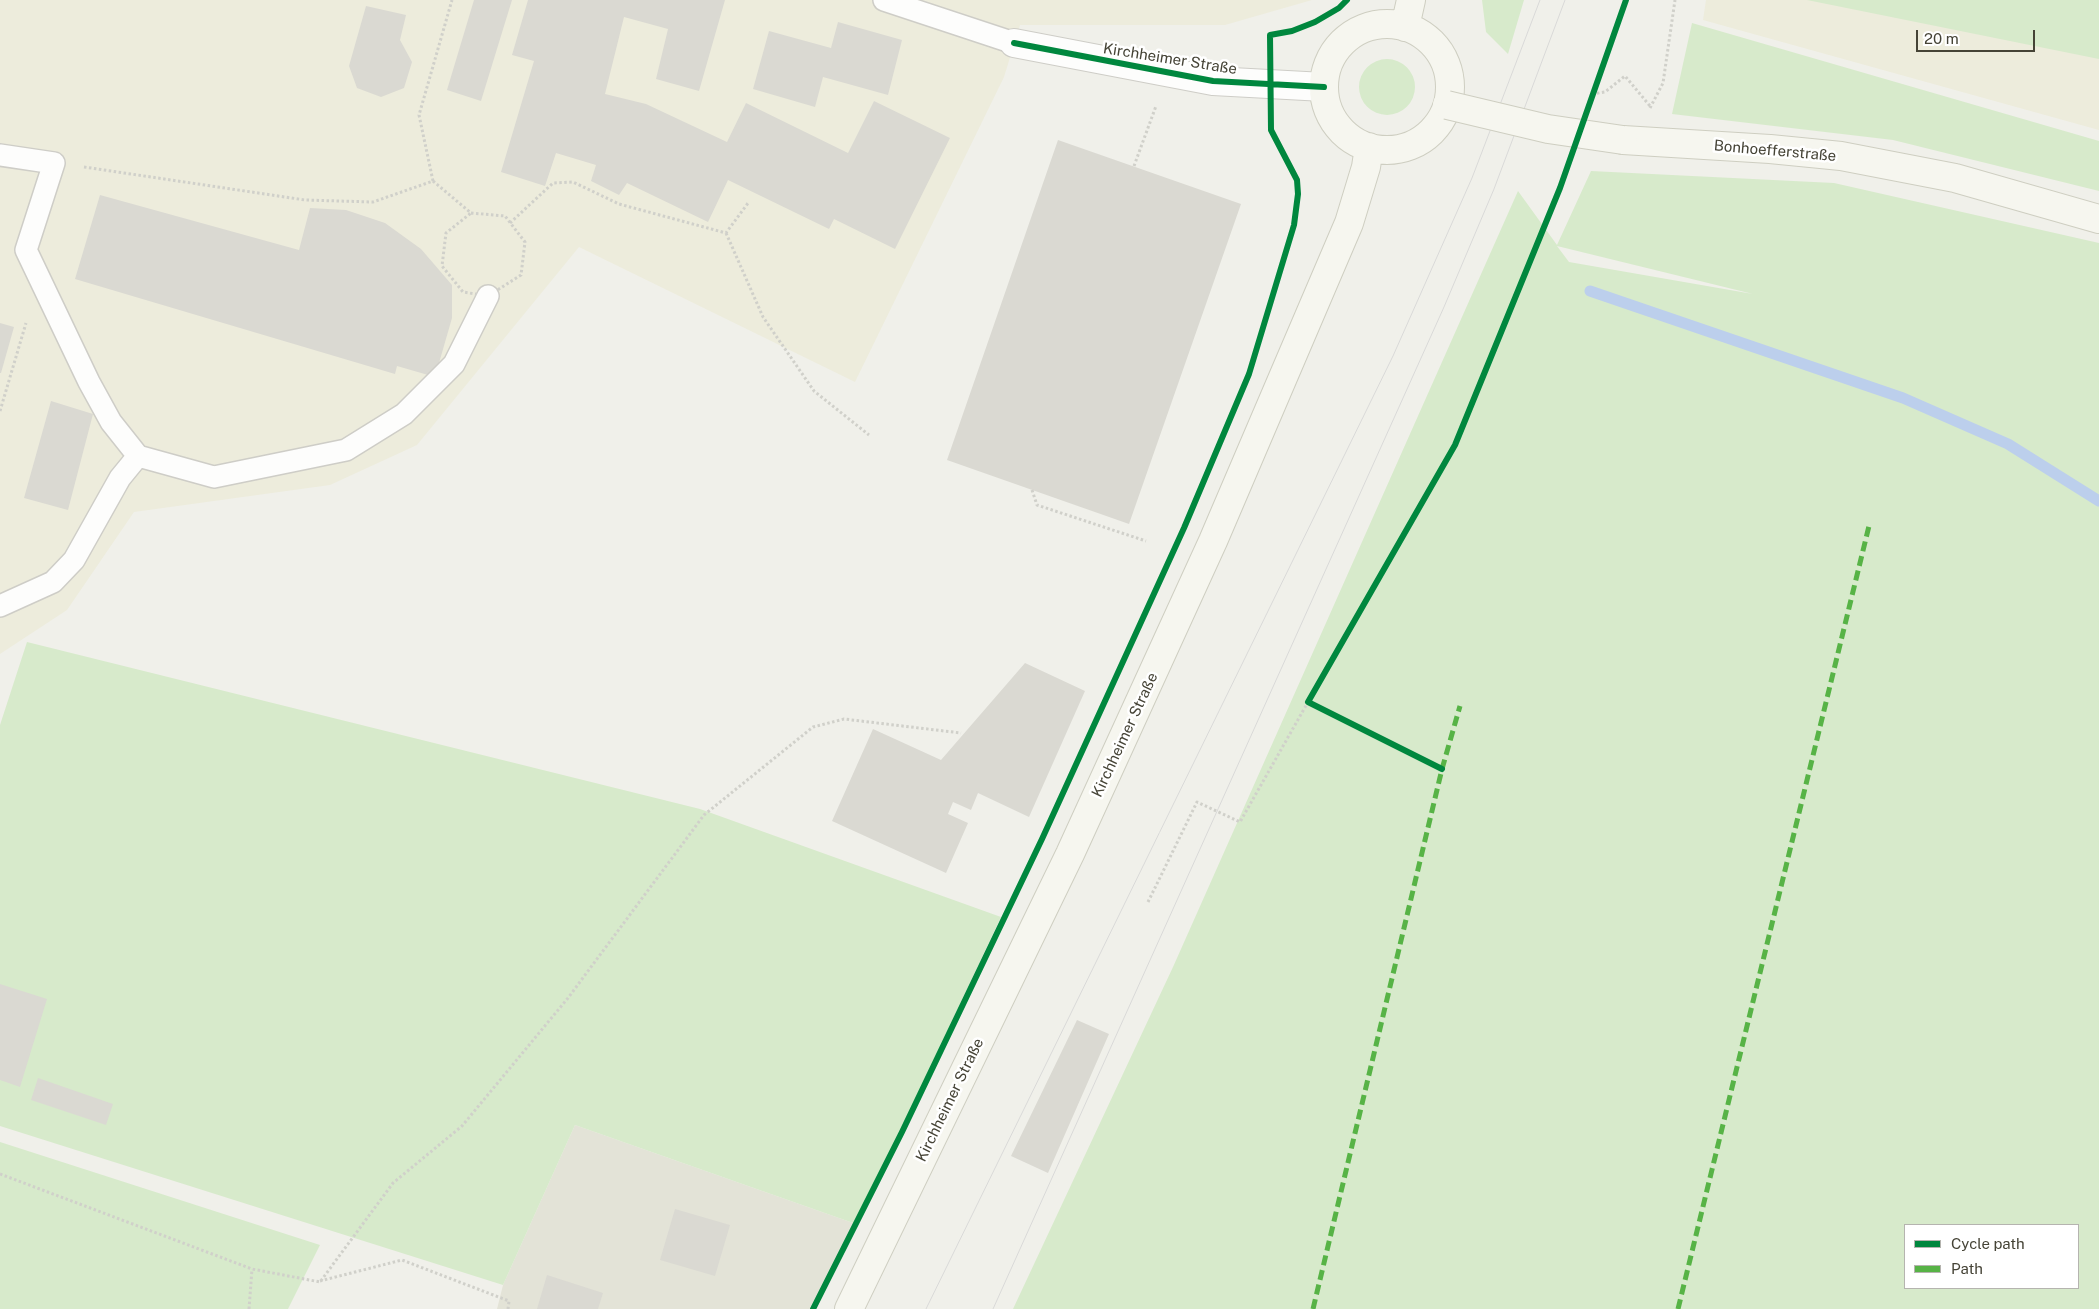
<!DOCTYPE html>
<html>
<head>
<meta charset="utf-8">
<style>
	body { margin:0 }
	#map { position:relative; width:2099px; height:1309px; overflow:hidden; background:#f0f0ea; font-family:"Public Sans",sans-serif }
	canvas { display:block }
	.legend { position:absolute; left:1904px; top:1224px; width:175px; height:65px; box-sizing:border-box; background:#fff; border:1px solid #b5b4af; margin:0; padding:6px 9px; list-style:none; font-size:15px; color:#454336 }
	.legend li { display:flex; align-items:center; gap:10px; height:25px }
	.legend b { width:25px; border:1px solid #b5b4af }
	.scale { position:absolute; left:1916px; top:30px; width:119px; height:22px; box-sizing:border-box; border:2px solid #454336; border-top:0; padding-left:6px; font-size:15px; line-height:18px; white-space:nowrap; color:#454336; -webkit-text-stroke:4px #fff; paint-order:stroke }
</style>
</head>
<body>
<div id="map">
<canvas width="2099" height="1309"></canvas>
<ul class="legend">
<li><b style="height:6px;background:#00873e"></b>Cycle path</li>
<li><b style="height:6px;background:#57b346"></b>Path</li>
</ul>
<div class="scale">20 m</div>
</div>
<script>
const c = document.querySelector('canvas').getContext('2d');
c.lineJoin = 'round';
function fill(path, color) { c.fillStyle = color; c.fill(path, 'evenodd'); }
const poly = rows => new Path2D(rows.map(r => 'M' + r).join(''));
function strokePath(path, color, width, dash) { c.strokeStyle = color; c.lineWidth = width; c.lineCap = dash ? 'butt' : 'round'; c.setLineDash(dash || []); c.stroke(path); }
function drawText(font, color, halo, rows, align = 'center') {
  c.font = font + ' "Public Sans",sans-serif'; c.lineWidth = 5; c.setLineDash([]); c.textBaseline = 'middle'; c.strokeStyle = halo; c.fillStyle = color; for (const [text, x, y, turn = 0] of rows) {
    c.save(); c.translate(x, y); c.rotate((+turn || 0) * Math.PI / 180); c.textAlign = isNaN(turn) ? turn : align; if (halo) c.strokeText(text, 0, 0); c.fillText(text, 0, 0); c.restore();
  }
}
fill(poly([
	[575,1125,856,1224,815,1309,497,1309,503,1285]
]), '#e3e3d7');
fill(poly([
	[0,0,1312,0,1225,25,1020,25,1004,77,855,382,579,247,417,445,330,485,134,512,67,610,0,654],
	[1706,0,2099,0,2099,130,1703,20]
]), '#edecdc');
fill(poly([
	[1482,0,1524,0,1508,54,1486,32],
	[1807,0,2099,0,2099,59],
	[1692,23,2099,141,2099,191,1893,140,1672,114],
	'1359 87a28 28 0 1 1 56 0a28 28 0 1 1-56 0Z',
	[1591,171,1834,183,2099,243,2099,1309,1013,1309,1173,967,1518,191,1557,245],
	[1557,246,1753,294,1569,262],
	[2078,1225,2078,1288,1905,1288,1905,1225],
	[27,642,700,809,1001,917,856,1224,575,1125,503,1285,0,1126,0,725],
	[0,1142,320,1245,288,1309,0,1309]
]), '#d7eacb');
strokePath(poly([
	[1590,291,1903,398,2008,444,2099,501]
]), '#bccfec', 11);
fill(poly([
	[474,0,512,0,481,101,447,90],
	[528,0,725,0,699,91,656,79,668,29,624,17,605,94,646,104,727,142,746,103,848,153,874,101,950,138,895,249,834,219,829,229,728,180,708,222,627,183,619,195,591,181,596,165,556,153,545,186,501,172,534,61,512,55],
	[366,6,406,15,400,40,412,62,404,88,381,97,357,88,349,66],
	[838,22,902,40,888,95,823,77,815,107,753,89,769,31,831,48],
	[1058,140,1241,204,1129,524,947,460],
	[100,195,299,250,310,208,346,210,385,223,421,249,452,285,452,318,435,377,397,366,395,374,75,279],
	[0,323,14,327,1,373,0,373],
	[51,401,93,414,68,510,24,498],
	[1025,663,1085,691,1029,817,978,793,971,810,953,802,948,814,968,823,946,873,832,821,873,729,941,760],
	[0,984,47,999,20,1087,0,1080],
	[1077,1020,1109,1034,1048,1173,1011,1156],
	[38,1078,113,1104,106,1125,31,1100],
	[675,1209,730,1225,715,1276,660,1260],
	[547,1275,603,1293,598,1309,537,1309]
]), '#dad9d2');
const lane = poly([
	[884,0,1014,43],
	[0,155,54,163,26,250,89,382,111,422,138,456,214,477,346,450,404,414,454,364,488,296],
	[0,606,53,582,74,560,120,478,138,456]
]);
const street = poly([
	[1014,43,1213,81,1324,87]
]);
const secondary = poly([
	'1324 87a63 63 0 1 1 126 0a63 63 0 1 1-126 0Z',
	[1405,27,1411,0],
	[1623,140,1770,149,1841,156,1955,178,2099,219],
	[849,1309,1070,854,1213,541,1349,223,1366,167,1369,147]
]);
strokePath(lane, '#cecdc7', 24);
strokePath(street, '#cecdc7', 30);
strokePath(secondary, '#cecec1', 30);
strokePath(poly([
	[1592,94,1605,92,1625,76,1650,106],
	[1650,108,1663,83,1675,0],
	[1134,166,1156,106],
	[84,167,305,200,373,202,433,181,471,213],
	[433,181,419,115,452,0],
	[471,213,505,216,525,242,521,275,488,296,463,292,442,266,446,233,471,213],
	[510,223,553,183,573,182,619,204,726,233,748,203],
	[726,233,763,317,814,391,869,435],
	[0,411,26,323],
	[1032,490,1037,505,1146,541],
	[1148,902,1197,802,1240,822,1308,702],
	[0,1174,252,1269,320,1282,393,1183,462,1126,568,998,704,815,813,727,844,719,961,733],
	[320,1281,402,1260,509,1301,508,1309],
	[249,1309,252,1269]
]), '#d0d0ca', 3, [2.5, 2.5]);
strokePath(lane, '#fdfdfc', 21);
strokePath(street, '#fdfdfc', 28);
strokePath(secondary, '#f6f6ef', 28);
strokePath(poly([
	[926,1309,1393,356,1472,178,1540,0],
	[993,1309,1444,307,1494,189,1565,0]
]), '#d9d9d8', 1);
const secondaryBridge = poly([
	[1447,105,1548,129,1623,140]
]);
strokePath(secondaryBridge, '#cecec1', 30, []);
strokePath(secondaryBridge, '#f6f6ef', 28);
strokePath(poly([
	[1313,1309,1442,769,1460,706],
	[1678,1309,1869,526]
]), '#57b346', 5, [10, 5]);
strokePath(poly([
	[1014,43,1213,81,1324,87],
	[1442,769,1308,702,1455,445,1560,188,1626,0],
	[813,1309,902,1132,1042,839,1184,528,1249,374,1294,225,1298,194,1297,180,1271,130,1270,35,1292,31,1315,22,1339,8,1347,0]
]), '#00873e', 6);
drawText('15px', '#454336', '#fff', [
	["Kirchheimer Straße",1170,59,9],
	["Bonhoefferstraße",1775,151,5],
	["Kirchheimer Straße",1125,735,-65],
	["Kirchheimer Straße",950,1100,-64]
]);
</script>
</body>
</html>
